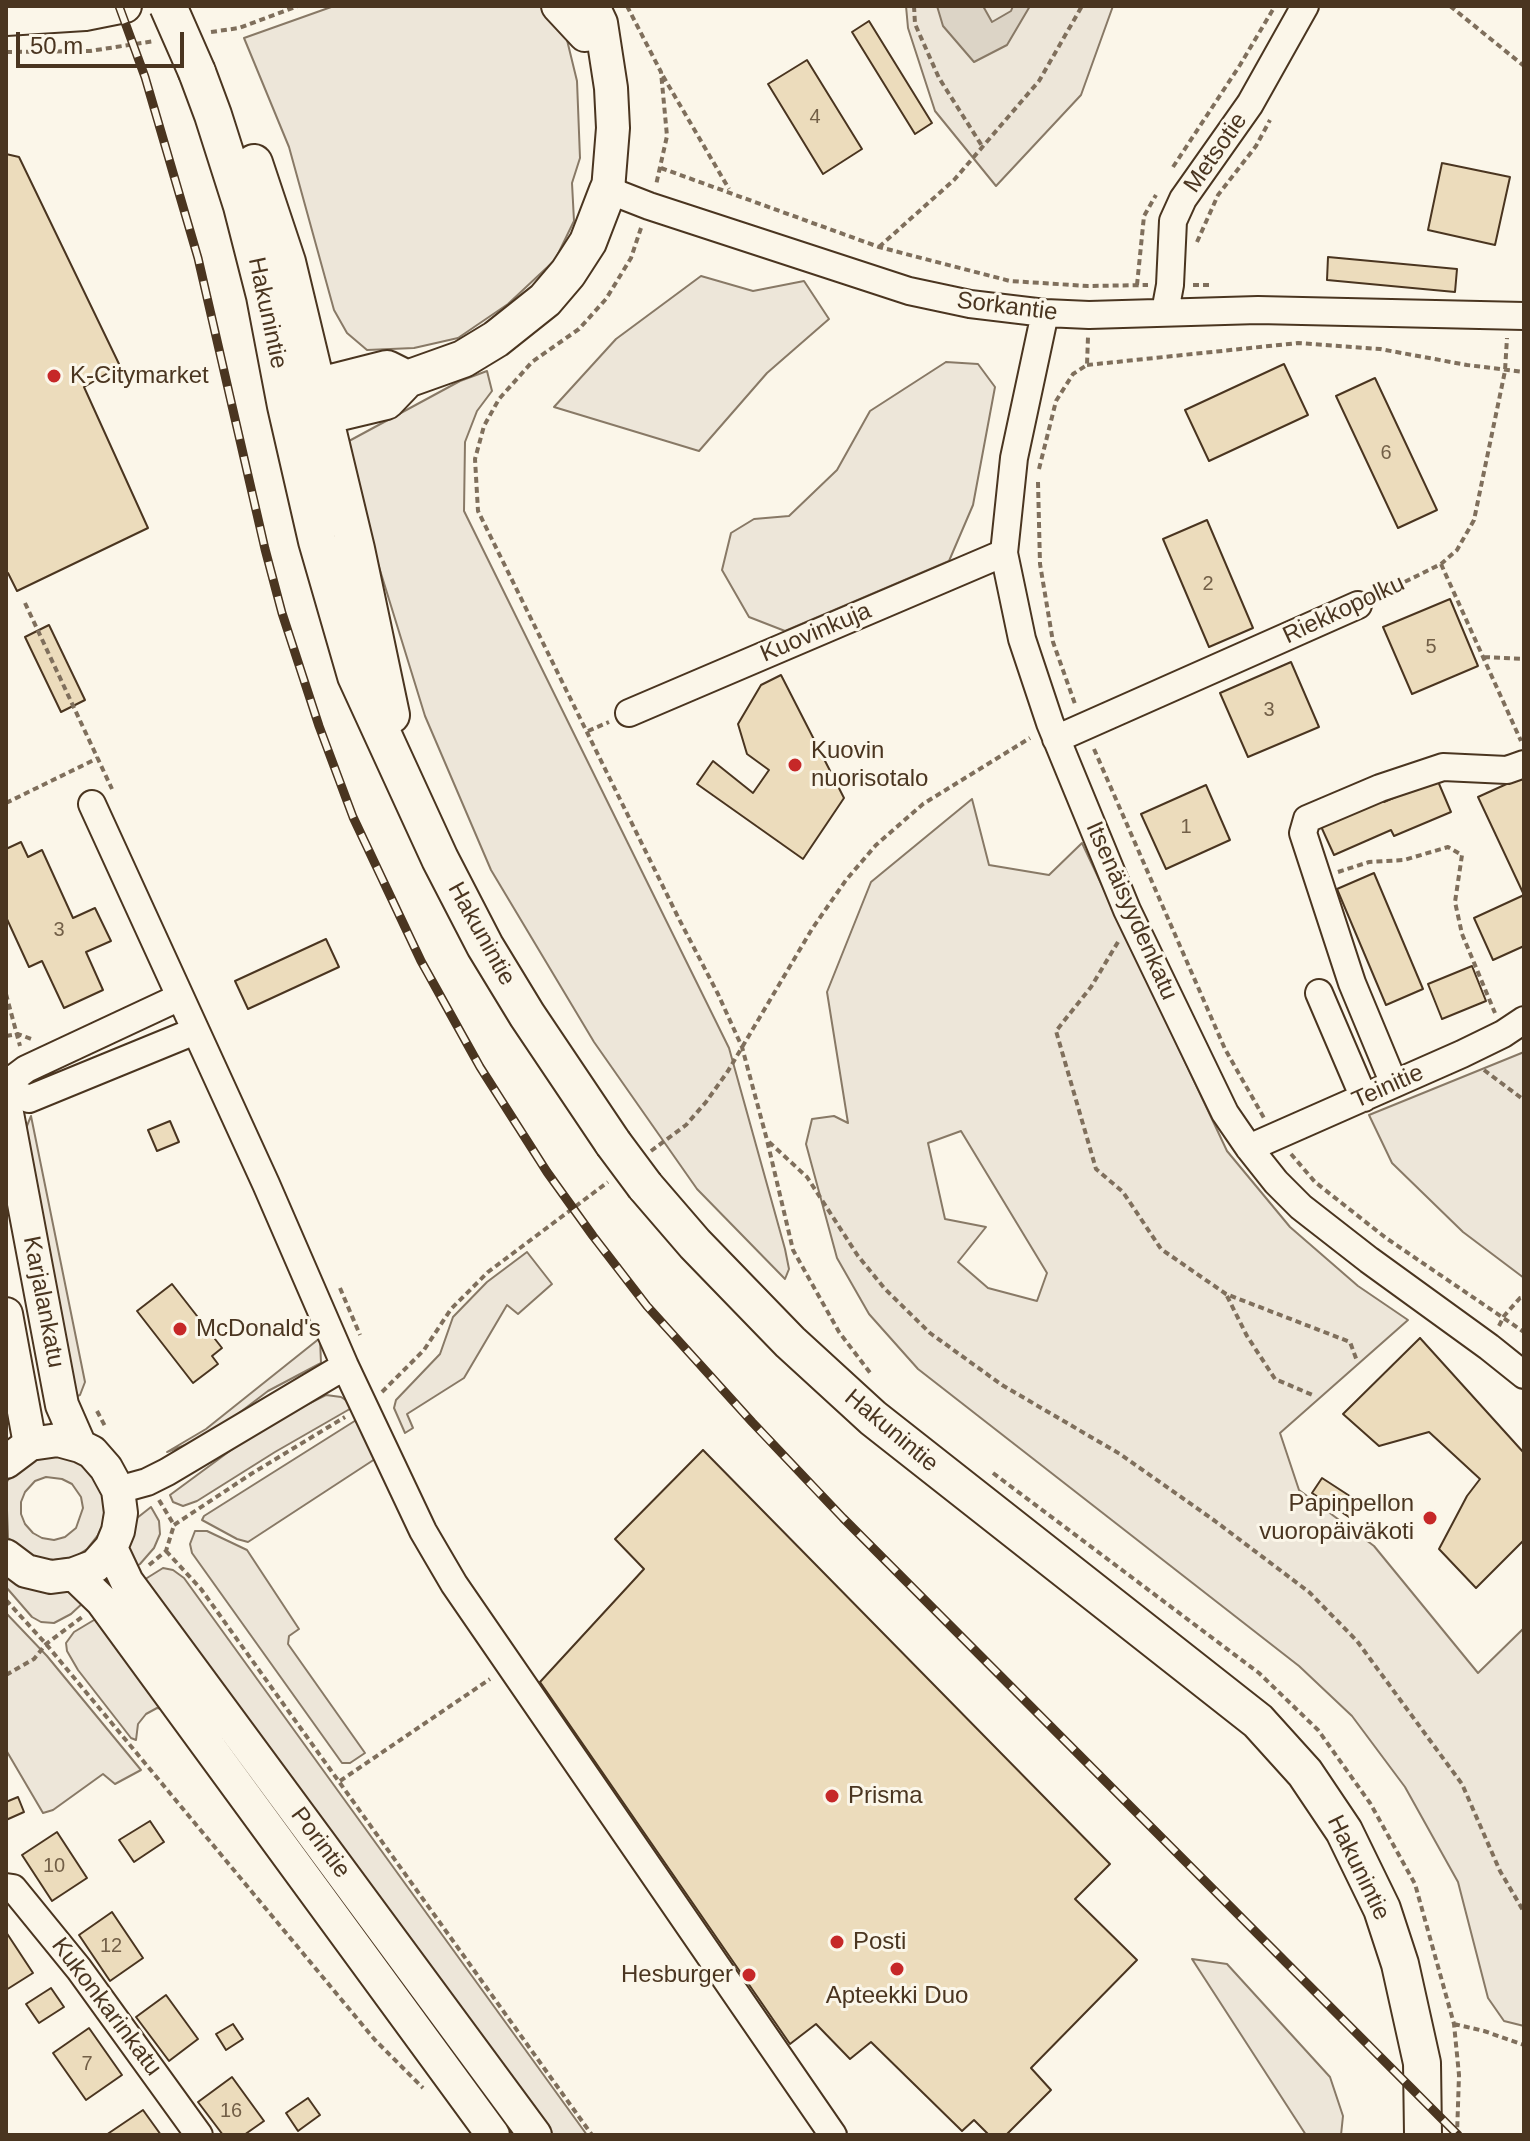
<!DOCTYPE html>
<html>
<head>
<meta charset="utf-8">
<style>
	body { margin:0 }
	#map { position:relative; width:1530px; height:2141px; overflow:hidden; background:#fbf6e9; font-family:Helvetica,sans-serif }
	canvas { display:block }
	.frame { position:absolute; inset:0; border:8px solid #4a3520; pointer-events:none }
	.scale { position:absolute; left:16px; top:32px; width:168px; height:36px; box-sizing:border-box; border:4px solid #4a3520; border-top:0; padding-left:10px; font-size:24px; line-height:28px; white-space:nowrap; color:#4a3520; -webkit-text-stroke:6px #fbf6e9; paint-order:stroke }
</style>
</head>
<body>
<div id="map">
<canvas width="1530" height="2141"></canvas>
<div class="frame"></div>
<div class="scale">50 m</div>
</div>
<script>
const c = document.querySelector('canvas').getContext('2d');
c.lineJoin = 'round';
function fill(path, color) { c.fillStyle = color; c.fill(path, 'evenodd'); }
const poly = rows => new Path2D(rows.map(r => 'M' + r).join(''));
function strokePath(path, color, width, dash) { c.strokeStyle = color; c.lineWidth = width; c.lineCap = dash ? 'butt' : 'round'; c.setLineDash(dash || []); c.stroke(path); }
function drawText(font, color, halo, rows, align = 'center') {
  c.font = font + ' Helvetica,sans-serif'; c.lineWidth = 6; c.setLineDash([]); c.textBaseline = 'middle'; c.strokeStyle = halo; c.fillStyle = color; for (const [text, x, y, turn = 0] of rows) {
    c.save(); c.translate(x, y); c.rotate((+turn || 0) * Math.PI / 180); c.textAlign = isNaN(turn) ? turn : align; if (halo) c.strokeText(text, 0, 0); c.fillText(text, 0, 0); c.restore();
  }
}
const green = poly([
	[334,6,542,6,567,40,577,81,580,158,572,183,574,221,555,260,508,304,458,338,414,348,367,350,347,333,334,310,289,147,244,38,334,6],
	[906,6,1113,6,1081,95,996,186,935,111,908,28,906,6],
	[701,276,753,291,804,281,829,319,767,373,699,451,554,407,616,339,701,276],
	[946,362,978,364,995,387,973,505,949,561,785,631,749,617,722,570,731,533,754,519,789,516,837,470,870,411,946,362],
	[487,371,492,391,477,411,465,442,464,511,729,1048,785,1249,789,1269,785,1279,697,1189,594,1042,491,870,425,716,371,541,349,441,460,381,487,371],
	[972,799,989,865,1049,875,1082,843,1227,1151,1290,1227,1358,1286,1408,1320,1280,1433,1299,1490,1374,1546,1478,1673,1524,1628,1524,2026,1504,2021,1488,1998,1458,1882,1405,1787,1352,1716,1299,1666,918,1369,869,1314,837,1258,806,1144,812,1119,834,1116,848,1123,827,992,871,882,972,799],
	[961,1131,1047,1273,1037,1301,988,1288,958,1262,986,1227,945,1219,928,1143,961,1131],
	[1524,1052,1524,1278,1463,1232,1392,1163,1369,1115,1524,1052],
	[31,1116,85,1382,80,1395,75,1397,24,1133,31,1116],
	[527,1252,552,1284,518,1314,507,1305,464,1378,407,1414,413,1428,405,1433,394,1408,396,1400,440,1354,453,1317,487,1282,527,1252],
	[320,1338,321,1363,268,1391,209,1436,167,1452,206,1429,320,1338],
	[326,1395,341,1397,355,1406,275,1452,197,1501,183,1506,173,1502,170,1495,246,1439,272,1422,326,1395],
	[361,1417,379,1452,375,1459,248,1542,237,1539,202,1520,204,1516,361,1417],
	[53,1455,72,1459,91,1472,102,1490,105,1505,103,1524,98,1535,87,1549,75,1557,47,1561,29,1556,8,1538,6,1483,16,1469,32,1459,53,1455],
	[46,1477,62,1479,72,1484,81,1497,83,1508,76,1528,65,1537,54,1540,42,1538,33,1533,25,1524,21,1514,21,1502,25,1492,35,1481,46,1477],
	[151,1507,159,1521,160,1534,154,1548,140,1564,131,1570,126,1549,129,1530,137,1518,151,1507],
	[195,1531,207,1531,247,1550,299,1629,289,1636,288,1644,365,1753,350,1763,342,1763,192,1553,190,1544,195,1531],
	[163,1568,173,1570,184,1578,587,2135,546,2135,139,1583,163,1568],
	[6,1573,62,1588,85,1601,71,1614,54,1623,41,1622,32,1617,6,1587,6,1573],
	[6,1613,47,1656,141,1770,115,1784,103,1774,53,1810,43,1813,6,1750,6,1613],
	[99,1617,166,1710,157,1708,146,1714,138,1724,136,1740,131,1738,78,1670,67,1651,66,1643,74,1632,99,1617],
	[1192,1959,1227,1964,1330,2077,1343,2116,1341,2135,1306,2135,1192,1959]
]);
fill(green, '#ede6d9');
strokePath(green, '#887966', 2);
const water = poly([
	[937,6,983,6,992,22,1011,11,1013,6,1030,6,1007,45,974,62,943,26,937,6]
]);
fill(water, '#dcd4c6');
strokePath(water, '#887966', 2);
const building = poly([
	[869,21,932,123,915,134,852,32,869,21],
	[807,60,862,149,823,174,768,84,807,60],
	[6,154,19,157,120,366,84,387,148,528,17,591,8,573,6,575,6,154],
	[1442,163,1510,177,1495,245,1428,230,1442,163],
	[1328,257,1457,269,1455,292,1327,280,1328,257],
	[1284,364,1308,415,1209,461,1185,410,1284,364],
	[1375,378,1437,510,1398,528,1336,396,1375,378],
	[1207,520,1253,628,1209,647,1163,539,1207,520],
	[1450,599,1478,666,1412,694,1383,627,1450,599],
	[49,625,85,700,61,712,25,637,49,625],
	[1291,662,1319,727,1248,757,1220,693,1291,662],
	[781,675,844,798,803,859,697,784,713,761,753,793,769,770,747,754,738,724,761,685,781,675],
	[1522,777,1524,782,1524,946,1493,960,1474,918,1524,895,1478,797,1522,777],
	[1437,779,1451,812,1394,836,1391,830,1334,855,1319,822,1382,795,1384,802,1437,779],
	[1206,785,1230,840,1166,869,1141,814,1206,785],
	[21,842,28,857,42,850,73,918,95,908,111,941,86,952,103,990,64,1008,42,961,29,967,6,917,6,849,21,842],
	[1374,873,1423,989,1386,1005,1337,889,1374,873],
	[326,939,339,967,248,1009,235,981,326,939],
	[1472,966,1486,1001,1442,1019,1428,984,1472,966],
	[170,1121,179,1142,157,1151,148,1130,170,1121],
	[172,1284,222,1348,212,1356,218,1364,193,1383,137,1311,172,1284],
	[1420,1338,1524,1453,1524,1540,1476,1588,1439,1549,1467,1496,1480,1479,1429,1432,1379,1446,1343,1414,1420,1338],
	[703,1450,1110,1864,1075,1899,1137,1960,1031,2068,1051,2090,1006,2135,989,2135,974,2120,962,2131,871,2042,850,2059,816,2024,790,2044,540,1682,644,1569,615,1539,703,1450],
	[1322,1478,1359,1502,1349,1517,1312,1493,1322,1478],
	[18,1797,24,1812,6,1820,6,1802,18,1797],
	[150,1821,164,1842,134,1862,119,1840,150,1821],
	[57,1832,87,1878,52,1901,22,1855,57,1832],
	[112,1912,143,1958,110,1981,79,1935,112,1912],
	[6,1932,33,1973,6,1990,6,1932],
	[51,1988,64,2007,39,2023,26,2004,51,1988],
	[166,1995,198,2039,169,2061,136,2017,166,1995],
	[233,2024,243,2039,226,2050,216,2034,233,2024],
	[89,2028,122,2075,86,2100,53,2053,89,2028],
	[232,2077,264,2121,244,2135,223,2135,198,2102,232,2077],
	[308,2098,320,2115,298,2131,286,2113,308,2098],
	[143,2110,161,2135,106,2135,143,2110]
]);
fill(building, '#ecdcbc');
strokePath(building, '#4a3520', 2);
const minor = poly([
	[608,190,649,206,909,291,970,304,1045,313,1089,315,1258,310,1524,316],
	[1165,312,1170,285,1173,221,1183,199,1250,104,1305,6],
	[1045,313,1014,458,1004,553,1022,639,1050,723,1127,910,1225,1113,1249,1148,1276,1182,1301,1207,1369,1260,1489,1347,1524,1375],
	[629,713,1004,553],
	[1056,739,1358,605],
	[92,804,266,1184,345,1366,423,1531,454,1584,833,2135],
	[1319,993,1364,1098],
	[6,1084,26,1069,180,997],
	[1394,1084,1352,983,1303,833,1307,819,1380,788,1443,767,1507,770,1524,764],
	[6,1089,29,1099,195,1031],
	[1249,1148,1462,1054,1503,1034,1524,1020],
	[118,1490,147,1482,167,1472,345,1366],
	[6,1887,13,1888,79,1969,199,2135]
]);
const major = poly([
	[558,6,585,35],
	[593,6,601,23,611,88,613,128,608,190],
	[6,19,85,14,125,6],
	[6,1108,62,1405,80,1446],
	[6,1314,30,1444],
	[6,1462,30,1444,58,1440,80,1446,92,1452,106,1468,118,1490,121,1513,118,1531,111,1548,95,1566,74,1574,51,1577,26,1571,6,1556],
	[111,1548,127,1582,535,2135],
	[74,1574,102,1601,493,2135]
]);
const highway = poly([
	[197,72,213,115,242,206,265,296,286,406,317,541,356,676,440,859,485,946,527,1015,613,1143],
	[254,163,287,262,356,549,391,715],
	[297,399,316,387,387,369,407,379],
	[301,410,323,416,386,401,407,379,463,359,496,339,545,300,568,273,588,242,608,190],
	[645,1186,695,1244,790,1342,873,1418,1258,1721,1305,1773,1344,1831,1382,1909,1400,1964,1422,2063,1423,2135]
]);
strokePath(minor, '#4a3520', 30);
strokePath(major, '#4a3520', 36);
strokePath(highway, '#4a3520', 40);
strokePath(poly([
	[627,6,661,72,667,136,656,185],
	[914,6,915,24,939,78,982,146],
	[1450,6,1524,66],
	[211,32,239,28,298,6],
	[6,52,90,51,155,41],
	[663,76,729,189],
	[1173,167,1240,65,1275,6],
	[661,168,879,247,1010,281,1088,286,1148,285],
	[641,228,631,258,606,299,579,329,532,362,499,399,484,426,475,459,478,511,679,919,718,994,742,1047,767,1140,793,1250,839,1332,871,1374],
	[1197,242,1218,195,1256,146,1270,120],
	[879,247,954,180,1039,81,1082,6],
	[1137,285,1144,216,1156,195],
	[1193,285,1212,285],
	[1087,365,1298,343,1380,349,1467,365,1524,372],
	[1039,469,1056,401,1073,374,1087,365,1088,337],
	[1038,482,1040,564,1053,642,1075,704],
	[1441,564,1521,741],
	[1378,595,1441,564,1457,550,1474,520,1505,371,1507,338],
	[25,603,112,789],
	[1484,657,1524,659],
	[588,731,609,722],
	[1094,749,1225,1049,1264,1118],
	[6,803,98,758],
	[1338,872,1369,862,1404,860,1448,847,1462,855,1455,902,1462,934,1495,1013],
	[1118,942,1091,987,1056,1031,1096,1169,1123,1192,1161,1249,1226,1294,1350,1342,1357,1361],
	[6,994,20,1046],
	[6,1036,18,1034,34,1040],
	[1484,1070,1524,1100],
	[769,1142,807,1177,858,1256,885,1289,930,1333,1002,1385,1120,1454,1215,1521,1309,1592,1357,1641,1462,1784,1500,1871,1524,1912],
	[651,1151,686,1125,706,1102,728,1071,812,929,846,880,876,845,923,804,1030,738],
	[1291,1154,1315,1182,1386,1238,1524,1332],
	[340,1288,360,1335],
	[1227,1296,1247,1336,1275,1379,1315,1396],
	[1499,1326,1504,1316,1520,1298,1524,1297],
	[382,1392,424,1350,451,1309,488,1272,608,1182],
	[97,1411,106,1428],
	[993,1473,1259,1673,1318,1730,1370,1803,1415,1884,1454,2024,1459,2075,1457,2135],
	[159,1500,174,1525],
	[174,1525,251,1474,345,1417],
	[166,1551,201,1589,592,2135],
	[149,1565,166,1551,174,1525],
	[6,1600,46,1644,375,2040,423,2088],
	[6,1675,34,1659,46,1644,82,1617],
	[340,1781,490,1679],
	[1454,2024,1484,2031,1524,2045]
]), '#7f6f5c', 4, [6, 4]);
strokePath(minor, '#fbf6e9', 26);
strokePath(major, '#fbf6e9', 32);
strokePath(highway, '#fbf6e9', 36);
const rail = poly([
	[119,6,145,77,198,258,265,549,282,613,319,726,353,817,421,961,480,1067,547,1172,593,1236,647,1306,752,1422,843,1518,1458,2135]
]);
strokePath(rail, '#4a3520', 9);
strokePath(rail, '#fbf6e9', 6, [18]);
const highwayBridge = poly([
	[168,6,197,72],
	[613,1143,645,1186]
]);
strokePath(highwayBridge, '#4a3520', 40, []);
strokePath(highwayBridge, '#fbf6e9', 36);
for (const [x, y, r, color] of [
	[54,376,8,"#c62828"],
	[795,765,8,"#c62828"],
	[180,1329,8,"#c62828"],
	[1430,1518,8,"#c62828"],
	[832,1796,8,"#c62828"],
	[837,1942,8,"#c62828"],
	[897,1969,8,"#c62828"],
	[749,1975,8,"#c62828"]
]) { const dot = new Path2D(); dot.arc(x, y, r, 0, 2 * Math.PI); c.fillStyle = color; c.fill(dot); strokePath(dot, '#fbf6e9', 3); }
drawText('20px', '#725f47', null, [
	["4",815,117],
	["6",1386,453],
	["2",1208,584],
	["5",1431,647],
	["3",1269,710],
	["1",1186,827],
	["3",59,930],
	["10",54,1866],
	["12",111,1946],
	["7",87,2064],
	["16",231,2111]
]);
drawText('24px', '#4a3520', '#fbf6e9', [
	["Metsotie",1216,153,-55],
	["Sorkantie",1007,307,7],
	["Hakunintie",267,313,78],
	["Riekkopolku",1344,610,-25],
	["Kuovinkuja",816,633,-23],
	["Itsenäisyydenkatu",1131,911,66],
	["Hakunintie",481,934,61],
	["Teinitie",1388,1087,-24],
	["Karjalankatu",43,1302,79],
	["Hakunintie",891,1431,40],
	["Porintie",320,1843,53],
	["Hakunintie",1358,1868,64],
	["Kukonkarinkatu",106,2007,53]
]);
drawText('24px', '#4a3520', '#fbf6e9', [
	["K-Citymarket",70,376],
	["Kuovin",811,751],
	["nuorisotalo",811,779],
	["McDonald's",196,1329],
	["Papinpellon",1414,1504,"right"],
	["vuoropäiväkoti",1414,1532,"right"],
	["Prisma",848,1796],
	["Posti",853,1942],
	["Hesburger",733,1975,"right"],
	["Apteekki Duo",897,1996,"center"]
], 'left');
</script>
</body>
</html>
